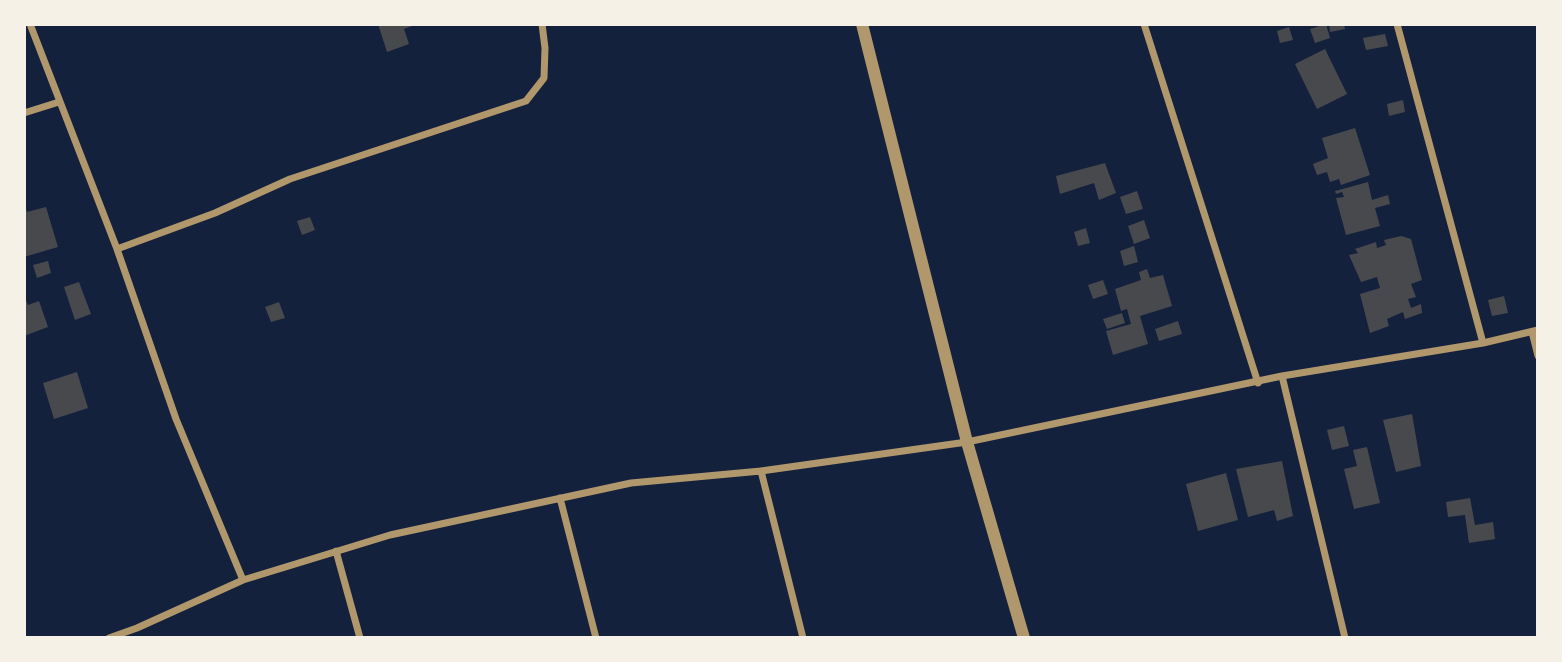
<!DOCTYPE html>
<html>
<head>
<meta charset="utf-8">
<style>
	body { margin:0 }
	#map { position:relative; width:1562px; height:662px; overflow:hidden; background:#14213d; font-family:Lora,serif }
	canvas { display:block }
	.frame { position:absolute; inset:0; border:26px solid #f6f1e7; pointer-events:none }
</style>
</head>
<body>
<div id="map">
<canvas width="1562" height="662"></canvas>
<div class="frame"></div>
</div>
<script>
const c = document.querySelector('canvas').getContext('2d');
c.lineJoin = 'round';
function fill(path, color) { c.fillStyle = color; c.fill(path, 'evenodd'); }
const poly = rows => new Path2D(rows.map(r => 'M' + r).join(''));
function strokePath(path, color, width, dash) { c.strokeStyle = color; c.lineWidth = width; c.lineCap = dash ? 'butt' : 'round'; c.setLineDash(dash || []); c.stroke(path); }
fill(poly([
	[378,24,415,24,415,25,404,29,409,44,387,52],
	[1326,24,1330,38,1315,43,1310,29],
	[1329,24,1344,24,1345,29,1330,32],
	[1289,27,1293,40,1280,43,1277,31],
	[1385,34,1388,46,1366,50,1363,38],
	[1325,49,1347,94,1317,109,1295,64],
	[1403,100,1405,112,1389,116,1387,104],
	[1355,128,1370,175,1341,185,1339,179,1330,182,1327,172,1317,175,1313,164,1328,158,1322,138],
	[1105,163,1116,193,1099,200,1094,183,1060,194,1056,176],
	[1368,182,1372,200,1388,195,1390,204,1375,208,1380,226,1346,235,1336,198,1344,197,1342,192,1336,194,1335,191],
	[1137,191,1143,209,1126,214,1120,197],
	[25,205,27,212,46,207,58,247,24,257],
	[310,217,315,230,302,235,297,221],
	[1144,220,1150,238,1134,244,1128,226],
	[1086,228,1090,243,1078,246,1074,232],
	[1401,236,1411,239,1422,280,1411,284,1416,297,1408,299,1411,308,1421,304,1422,313,1405,319,1403,312,1387,319,1389,326,1370,333,1360,294,1380,288,1377,277,1361,282,1349,255,1358,253,1355,249,1376,242,1377,248,1386,245,1384,240],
	[1134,246,1138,262,1124,266,1120,251],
	[48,261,51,273,37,278,33,265],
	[1147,269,1150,278,1163,275,1172,306,1140,316,1148,344,1113,355,1106,331,1131,324,1127,309,1121,311,1115,289,1141,280,1139,272],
	[1103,280,1108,294,1093,299,1088,285],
	[79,282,91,314,75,320,64,287],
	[24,296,28,305,39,301,48,327,24,336],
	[1504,296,1508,313,1492,316,1488,300],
	[279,302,285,318,271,322,265,307],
	[1122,313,1125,323,1107,329,1103,319],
	[1178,321,1182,334,1159,341,1155,329],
	[77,372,88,408,54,419,43,383],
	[1412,414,1421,466,1396,472,1383,420],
	[1344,426,1349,446,1332,450,1327,430],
	[1367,447,1380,503,1354,509,1344,469,1357,466,1353,450],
	[1282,461,1293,516,1277,521,1274,510,1248,517,1236,469],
	[1226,473,1238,520,1198,531,1186,484],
	[1470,498,1475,525,1493,522,1495,539,1469,543,1465,515,1448,517,1446,502]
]), '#48494c');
strokePath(poly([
	[30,24,117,249,176,419,243,580],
	[1144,24,1258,383],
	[1397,24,1483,343],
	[24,113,59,102],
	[117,249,215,213,290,179,526,101,544,78,545,48,542,24],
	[1532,332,1538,356],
	[1282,376,1345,638],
	[761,471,803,638],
	[560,498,596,638],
	[336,551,360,638],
	[109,638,137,628,243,580,390,535,631,483,761,471,967,442,1282,376,1483,343,1538,330]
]), '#b1986c', 7);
strokePath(poly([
	[862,24,967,442,1024,638]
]), '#b1986c', 12);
</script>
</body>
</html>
